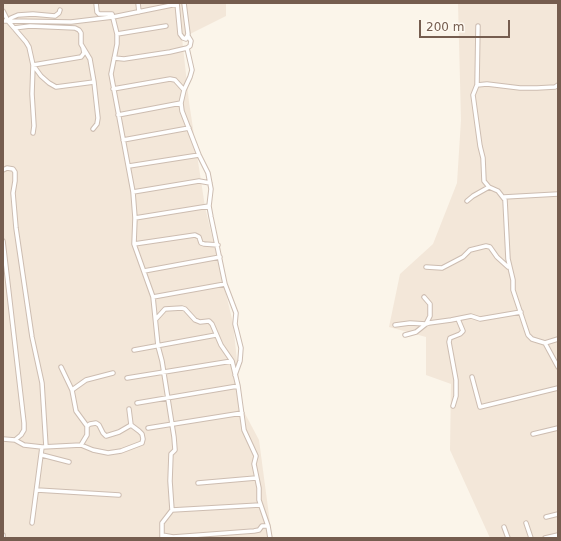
<!DOCTYPE html>
<html>
<head>
<meta charset="utf-8">
<style>
	body { margin:0 }
	#map { position:relative; width:561px; height:541px; overflow:hidden; background:#fbf5ea; font-family:"DejaVu Sans",sans-serif }
	canvas { display:block }
	.frame { position:absolute; inset:0; border:4px solid #755d4f; pointer-events:none }
	.scale { position:absolute; left:419px; top:20px; width:91px; height:18px; box-sizing:border-box; border:2px solid #755d4f; border-top:0; padding-left:5px; font-size:12px; line-height:14px; white-space:nowrap; color:#755d4f; -webkit-text-stroke:3px #fef9f1; paint-order:stroke }
</style>
</head>
<body>
<div id="map">
<canvas width="561" height="541"></canvas>
<div class="frame"></div>
<div class="scale">200 m</div>
</div>
<script>
const c = document.querySelector('canvas').getContext('2d');
c.lineJoin = 'round';
function fill(path, color) { c.fillStyle = color; c.fill(path, 'evenodd'); }
const poly = rows => new Path2D(rows.map(r => 'M' + r).join(''));
function strokePath(path, color, width, dash) { c.strokeStyle = color; c.lineWidth = width; c.lineCap = dash ? 'butt' : 'round'; c.setLineDash(dash || []); c.stroke(path); }
fill(poly([
	[3,3,226,3,226,16,182,38,189,102,205,207,233,323,242,408,259,440,272,538,3,538],
	[458,3,558,3,558,538,490,538,450,450,451,384,426,375,426,337,389,327,400,274,433,244,457,183,461,120]
]), '#f3e7d9');
const minor = poly([
	[96,3,97,12,99,14,112,14,117,34,117,44,111,74,133,192,135,218,134,244,153,297,158,346,162,361,174,437,175,450,171,454,170,481,172,510,162,523,162,538],
	[138,3,139,12],
	[177,3,180,34,183,38,186,39,188,34,184,3],
	[3,11,8,21],
	[3,21,8,21,26,42,29,47,33,65,32,94,34,126,33,133],
	[8,21,71,22,113,17,177,4],
	[8,21,11,18,18,15,33,14,55,16,59,13,60,10],
	[478,26,477,85,473,95,480,146,483,158,484,181,489,187,498,191,505,200,508,259,513,280,513,290,528,335,532,339,545,343,558,367],
	[14,28,30,26,75,28,79,30,81,33,81,44,90,59,94,82,98,118,97,124,93,129],
	[117,34,166,26],
	[83,48,84,53,81,57,33,65,41,76,49,83,56,87,94,82],
	[187,48,192,70,190,77,184,90,181,103,182,111,199,155,208,173,211,189,209,206,211,217,225,284,236,313,235,324,241,348,240,361,235,375],
	[114,58,124,59,170,52,187,48,190,46,191,41,188,36],
	[477,85,487,84,520,88,537,88,555,87,558,85],
	[113,89,170,79,175,80,184,90],
	[118,115,181,103],
	[123,140,189,128],
	[129,166,199,155],
	[3,170,7,168,13,169,15,172,15,181,13,193,16,228,32,337,42,383,46,447],
	[133,192,199,181,210,183],
	[504,197,558,194],
	[467,201,473,196,489,187],
	[135,218,209,206],
	[3,241,24,423,24,430,21,435,15,440],
	[134,244,195,235,199,237,201,243,204,244,218,245],
	[426,267,442,268,463,257,470,250,486,246,490,247,497,257,508,267],
	[144,271,220,257],
	[153,297,225,284],
	[156,319,165,309,182,308,185,309,195,320,200,322,209,321,212,324,221,345,232,361,238,386,244,430,256,456,254,464,259,488,259,500,268,526,270,538],
	[395,325,410,323,426,324,430,316,430,304,424,297],
	[405,335,416,332,426,324,429,323,451,320,471,316,480,319,521,312],
	[545,343,558,339],
	[134,350,216,335],
	[61,367,72,390,76,411,87,426,87,435,81,445],
	[472,377,480,407,558,388],
	[127,378,232,361],
	[72,390,86,380,113,373],
	[137,403,238,386],
	[453,406,456,396,456,380,449,342,450,338,460,334,463,331,458,319],
	[87,426,90,424,96,423,99,425,103,433,106,436,119,432,131,425],
	[148,428,242,413],
	[533,434,558,428],
	[3,439,15,440,24,445,42,447,81,445,93,450,108,453,121,451,142,443,143,439,142,434,139,431,131,425,129,409],
	[42,455,69,462],
	[198,483,256,478],
	[37,490,119,495],
	[172,510,260,505],
	[546,517,558,514],
	[32,523,42,447],
	[526,523,531,538],
	[504,527,508,538],
	[3,535,3,538],
	[162,535,173,537,254,531,259,530,262,526,268,526],
	[545,538,558,535]
]);
strokePath(minor, '#cdbdb1', 5.5);
strokePath(minor, '#fff', 3.5);
</script>
</body>
</html>
